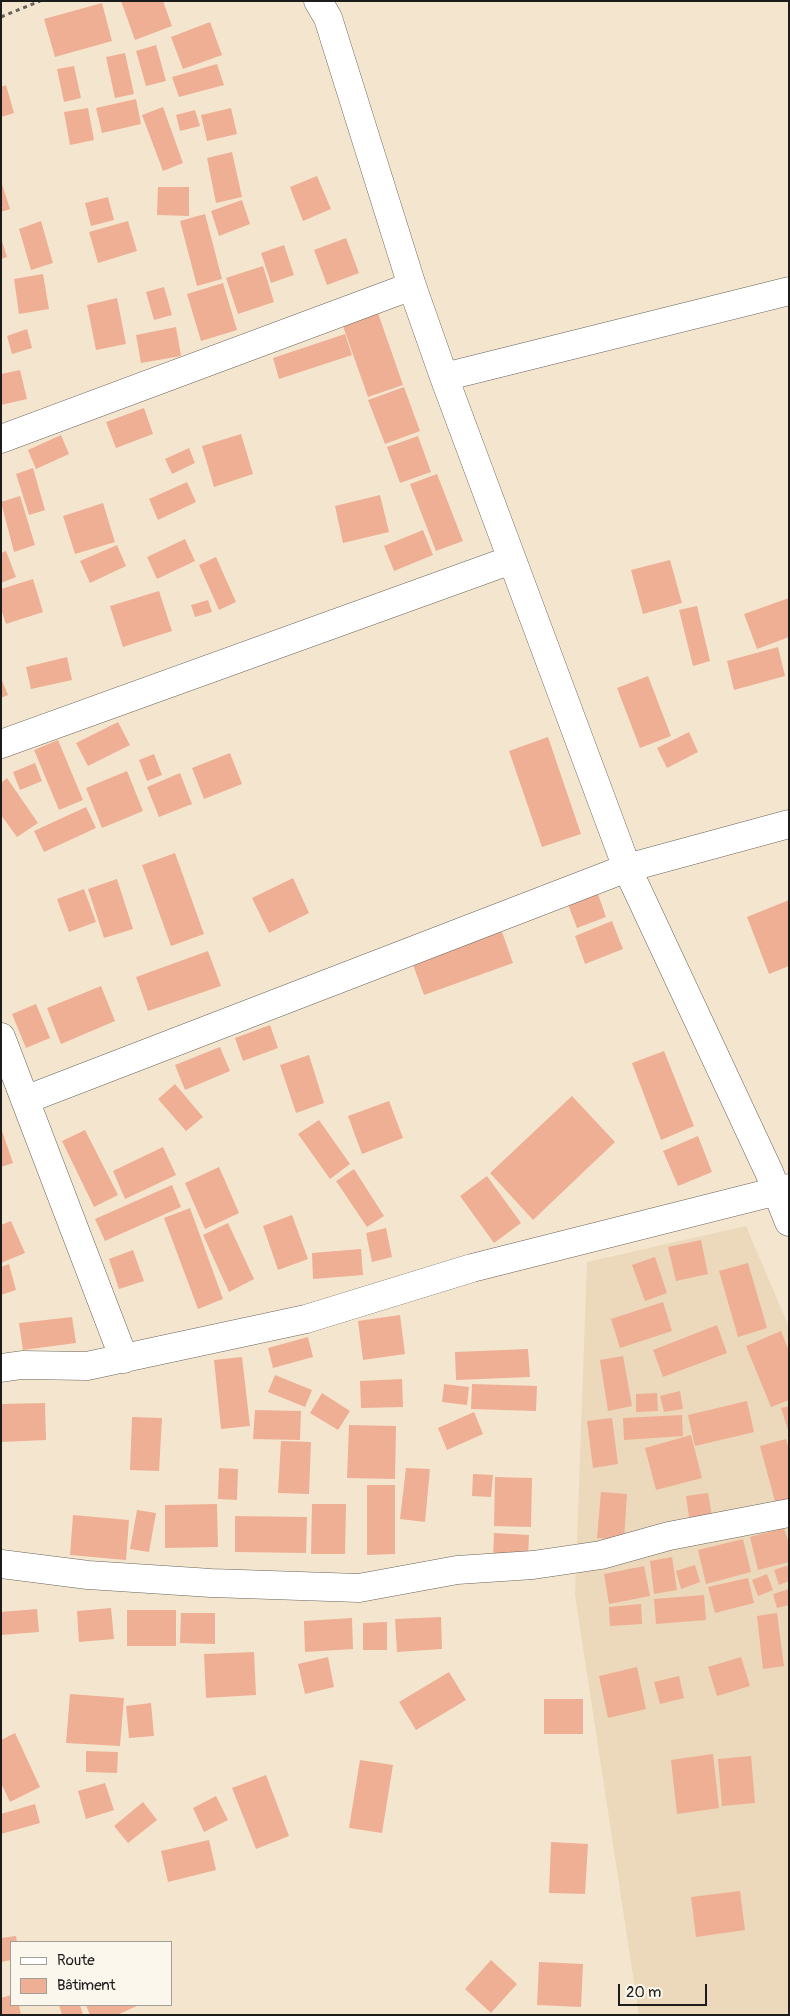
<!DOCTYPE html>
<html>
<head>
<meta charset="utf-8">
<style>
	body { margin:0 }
	#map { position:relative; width:790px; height:2016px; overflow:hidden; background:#f4e6ce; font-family:Pangolin,sans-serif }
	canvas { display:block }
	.frame { position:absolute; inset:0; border:2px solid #1c1c1c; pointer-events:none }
	.legend { position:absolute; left:10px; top:1941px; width:162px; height:65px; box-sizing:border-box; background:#fbf7ec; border:1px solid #a29f99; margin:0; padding:6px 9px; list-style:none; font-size:15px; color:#1c1c1c }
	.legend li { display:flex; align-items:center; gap:10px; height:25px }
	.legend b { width:25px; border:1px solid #a29f99 }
	.scale { position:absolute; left:618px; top:1984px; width:89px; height:22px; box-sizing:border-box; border:2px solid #1c1c1c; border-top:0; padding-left:6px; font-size:15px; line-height:18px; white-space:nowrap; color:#1c1c1c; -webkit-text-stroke:4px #fbf7ec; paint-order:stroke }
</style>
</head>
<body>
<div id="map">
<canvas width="790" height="2016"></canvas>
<div class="frame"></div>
<ul class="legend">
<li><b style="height:6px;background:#fff"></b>Route</li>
<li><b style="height:14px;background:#efaf95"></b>Bâtiment</li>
</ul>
<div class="scale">20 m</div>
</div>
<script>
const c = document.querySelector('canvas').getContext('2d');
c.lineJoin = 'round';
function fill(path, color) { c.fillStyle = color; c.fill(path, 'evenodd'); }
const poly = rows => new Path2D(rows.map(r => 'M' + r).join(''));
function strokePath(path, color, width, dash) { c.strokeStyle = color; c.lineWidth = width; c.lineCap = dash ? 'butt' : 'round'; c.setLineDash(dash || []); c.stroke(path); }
fill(poly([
	[746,1226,789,1327,789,2015,639,2015,575,1595,587,1262]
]), '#ecd8ba');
fill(poly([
	[121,1,163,1,172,26,135,40],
	[102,3,112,41,55,57,44,19],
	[210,22,222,55,183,69,171,37],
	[156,45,166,81,146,86,136,51],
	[125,53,134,94,115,98,106,57],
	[217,64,224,85,179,97,172,77],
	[74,66,81,98,64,102,57,69],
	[6,85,14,113,1,117,1,87],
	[136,99,141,124,102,133,96,108],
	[163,107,183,163,163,171,142,115],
	[88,108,94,140,70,145,64,112],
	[231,108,237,134,207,141,201,115],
	[195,110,200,126,180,131,176,115],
	[232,152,242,197,216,203,207,158],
	[317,176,331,209,303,221,290,187],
	[1,181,10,209,1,212],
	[158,187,189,187,189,216,157,215],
	[108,197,114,220,91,226,85,203],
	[242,200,250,224,219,236,211,211],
	[205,214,222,279,197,286,180,221],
	[41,221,53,263,31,270,19,229],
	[128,221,137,251,98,263,89,232],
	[1,238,7,257,1,259],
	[346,238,359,273,327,285,314,250],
	[284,245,294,275,271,283,261,253],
	[263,266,274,302,238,314,226,278],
	[43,274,49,309,19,314,14,279],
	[223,283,237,330,201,341,187,294],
	[164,287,172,315,154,320,146,292],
	[117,298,126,344,96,350,87,305],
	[378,313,403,385,368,397,343,326],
	[176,327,181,356,141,363,136,335],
	[27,329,32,348,12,354,7,336],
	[345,334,352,355,279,379,273,358],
	[20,370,27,399,1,405,1,374],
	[404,387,420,431,385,444,368,400],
	[144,408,153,434,116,448,106,422],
	[241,434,253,474,214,487,202,446],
	[61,435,69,454,36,469,28,450],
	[418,436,431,472,400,483,387,447],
	[189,448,195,463,172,474,165,459],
	[33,468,45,510,29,515,16,474],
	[437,474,463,541,436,551,410,484],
	[187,482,196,502,158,520,149,499],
	[380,495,389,532,343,543,335,506],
	[20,496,35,545,14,552,1,502],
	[103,503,115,542,75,554,63,516],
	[423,530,433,555,394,571,384,546],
	[185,539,195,561,157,579,147,557],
	[117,545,126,566,90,583,80,561],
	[6,551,16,577,1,583,1,553],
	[216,557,236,602,219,610,199,565],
	[670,560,682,603,643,614,631,570],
	[33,579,43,612,6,624,1,609,1,589],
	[159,591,172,631,123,647,110,606],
	[789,598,789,637,757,649,744,614],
	[208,600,212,612,195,617,191,605],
	[697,606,710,661,693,666,679,610],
	[778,647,785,676,734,690,727,661],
	[67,657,72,680,31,689,26,667],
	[648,676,671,736,640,748,617,688],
	[1,678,8,695,1,698],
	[118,722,130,745,88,766,76,743],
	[689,732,698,752,667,768,657,748],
	[548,737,581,834,542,847,509,751],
	[58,740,83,800,59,810,34,750],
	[230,753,242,784,204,799,192,768],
	[154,754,162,775,147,781,139,760],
	[35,763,42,781,20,790,13,772],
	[127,771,143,811,102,828,86,788],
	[180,773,192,804,159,817,147,787],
	[7,778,38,823,17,837,1,815,1,783],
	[86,807,96,828,44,852,34,831],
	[175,853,204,934,171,946,142,865],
	[293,878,309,913,269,933,252,898],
	[117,879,133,929,104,938,88,889],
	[84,889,96,922,69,932,57,899],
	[597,891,606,917,577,928,567,902],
	[789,900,789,966,769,974,747,917],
	[612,921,623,949,585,964,575,936],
	[501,929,513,963,424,995,412,962],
	[208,951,221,986,148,1011,136,977],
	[101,986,115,1021,61,1044,47,1008],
	[36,1004,50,1038,26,1048,12,1014],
	[270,1025,278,1048,243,1061,235,1038],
	[220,1047,230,1071,185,1090,175,1065],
	[664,1051,694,1126,661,1140,632,1063],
	[309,1055,324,1103,296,1113,280,1065],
	[175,1084,203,1117,186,1131,158,1099],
	[572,1096,615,1142,533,1220,490,1173],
	[389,1101,403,1138,362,1154,348,1116],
	[319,1120,350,1164,330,1179,298,1134],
	[1,1128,13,1163,1,1167],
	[85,1130,118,1195,94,1207,62,1141],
	[698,1136,712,1172,678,1186,663,1151],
	[163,1147,176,1175,125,1199,113,1171],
	[219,1167,239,1213,205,1229,185,1183],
	[354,1169,384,1216,367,1227,336,1181],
	[487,1176,521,1223,494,1243,460,1196],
	[172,1185,181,1207,105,1241,95,1219],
	[190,1208,223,1299,198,1309,164,1218],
	[292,1215,308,1259,278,1270,263,1226],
	[11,1221,25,1253,1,1263,1,1225],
	[228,1223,254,1279,229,1292,203,1235],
	[386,1228,392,1257,372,1262,366,1233],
	[701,1240,708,1274,676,1281,668,1247],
	[361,1249,363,1275,313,1279,312,1253],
	[133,1250,144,1281,119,1289,109,1259],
	[655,1257,667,1293,645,1301,632,1265],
	[748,1263,767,1328,738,1337,719,1271],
	[9,1264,16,1290,1,1295,1,1267],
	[663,1302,672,1331,620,1348,611,1319],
	[400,1315,405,1354,363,1360,358,1321],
	[72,1317,76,1343,23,1350,19,1323],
	[717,1325,727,1353,663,1377,653,1350],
	[781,1331,789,1351,789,1400,771,1407,746,1346],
	[308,1337,313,1357,273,1368,268,1348],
	[528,1349,530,1377,456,1380,455,1352],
	[623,1356,632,1406,608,1411,600,1360],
	[242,1357,250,1426,221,1429,214,1360],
	[275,1375,312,1390,305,1407,268,1392],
	[402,1379,403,1407,361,1408,360,1381],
	[444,1384,469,1387,467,1405,442,1402],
	[472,1384,537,1386,536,1411,471,1409],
	[680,1391,683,1409,664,1412,660,1396],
	[322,1393,350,1411,338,1430,310,1413],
	[657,1393,658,1411,636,1412,636,1394],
	[747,1401,754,1432,695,1446,688,1415],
	[45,1403,46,1440,1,1442,1,1404],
	[789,1406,789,1430,788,1430,781,1408],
	[255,1410,301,1411,300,1440,253,1439],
	[474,1412,483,1434,447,1450,438,1428],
	[682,1415,683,1436,624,1440,623,1418],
	[132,1417,162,1418,159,1471,130,1470],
	[612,1418,618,1464,593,1468,587,1421],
	[349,1425,396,1426,395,1479,347,1478],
	[691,1435,702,1478,656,1490,645,1448],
	[786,1439,789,1449,789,1501,776,1505,760,1446],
	[281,1441,311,1442,309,1494,278,1493],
	[219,1468,238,1469,237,1500,218,1499],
	[406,1468,430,1469,425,1522,400,1519],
	[473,1474,493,1475,491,1497,472,1496],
	[495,1477,532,1478,531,1527,494,1526],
	[367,1485,395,1485,395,1554,367,1555],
	[601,1492,627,1494,624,1540,597,1538],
	[708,1493,713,1521,690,1524,686,1496],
	[217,1504,218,1547,165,1548,165,1505],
	[312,1504,346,1504,345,1554,311,1554],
	[137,1510,156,1513,149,1552,130,1549],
	[73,1515,129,1520,126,1560,70,1555],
	[235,1516,307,1517,306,1553,235,1552],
	[784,1528,789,1544,789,1562,758,1570,750,1537],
	[494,1533,529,1535,528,1559,493,1557],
	[743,1539,751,1572,706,1584,698,1550],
	[672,1557,677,1590,654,1594,650,1561],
	[695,1565,700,1582,681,1589,676,1571],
	[789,1565,789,1581,779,1585,774,1570],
	[644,1566,650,1596,609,1604,604,1574],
	[767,1574,773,1590,758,1596,752,1580],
	[748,1578,754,1603,715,1613,708,1587],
	[789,1589,789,1605,777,1608,773,1594],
	[704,1595,706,1620,656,1624,654,1599],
	[641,1604,642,1624,610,1626,609,1607],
	[111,1608,114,1639,79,1642,77,1611],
	[37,1609,39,1632,1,1635,1,1612],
	[127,1610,176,1610,176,1646,127,1646],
	[181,1613,215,1613,215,1644,180,1643],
	[777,1613,784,1666,763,1669,757,1616],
	[441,1617,442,1649,397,1652,395,1619],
	[352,1618,353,1649,305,1652,304,1621],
	[387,1622,387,1650,363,1650,363,1623],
	[254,1652,256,1695,206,1698,204,1654],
	[328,1657,334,1687,305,1694,298,1664],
	[741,1657,750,1686,717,1696,708,1667],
	[637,1667,646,1709,608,1718,599,1676],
	[449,1672,466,1700,416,1730,399,1702],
	[679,1676,684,1698,660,1704,654,1682],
	[70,1694,124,1698,120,1746,66,1743],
	[544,1699,583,1699,583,1734,544,1734],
	[151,1703,154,1736,129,1738,126,1706],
	[15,1733,40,1787,10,1802,1,1783,1,1740],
	[86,1751,118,1752,117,1773,86,1772],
	[713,1754,719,1808,677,1814,671,1760],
	[751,1756,755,1803,722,1806,718,1759],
	[360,1760,393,1765,382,1833,349,1828],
	[266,1775,289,1836,256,1849,232,1788],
	[105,1783,114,1810,86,1819,78,1791],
	[216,1796,228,1820,204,1832,193,1808],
	[143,1802,157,1820,128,1843,114,1826],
	[35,1804,40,1823,1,1834,1,1814],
	[209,1840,216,1870,168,1882,161,1851],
	[551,1842,588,1844,585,1894,549,1893],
	[740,1891,745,1930,696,1937,691,1897],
	[16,1936,17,1942,11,1942,11,1960,1,1962,1,1938],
	[491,1960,517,1984,491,2013,465,1989],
	[539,1962,583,1964,581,2007,537,2005],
	[11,1995,11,2005,19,2005,21,2015,1,2015,1,1998],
	[59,2005,80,2005,83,2015,62,2015],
	[86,2005,139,2005,117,2015,90,2015]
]), '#efaf95');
const minor = poly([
	[318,1,328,18,412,286,444,377,627,868,769,1172,789,1222],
	[444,377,789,291],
	[1,439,412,286],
	[1,744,511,560],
	[1,1037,124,1359],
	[25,1100,627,868,789,824],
	[1,1368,22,1365,87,1366,306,1319,472,1268,789,1188],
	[1,1564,88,1575,211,1583,359,1588,457,1570,533,1565,601,1555,669,1536,789,1513]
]);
strokePath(minor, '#68635a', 29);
strokePath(poly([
	[1,17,40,1]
]), '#68635a', 3, [4, 4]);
strokePath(minor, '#fff', 28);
</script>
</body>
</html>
